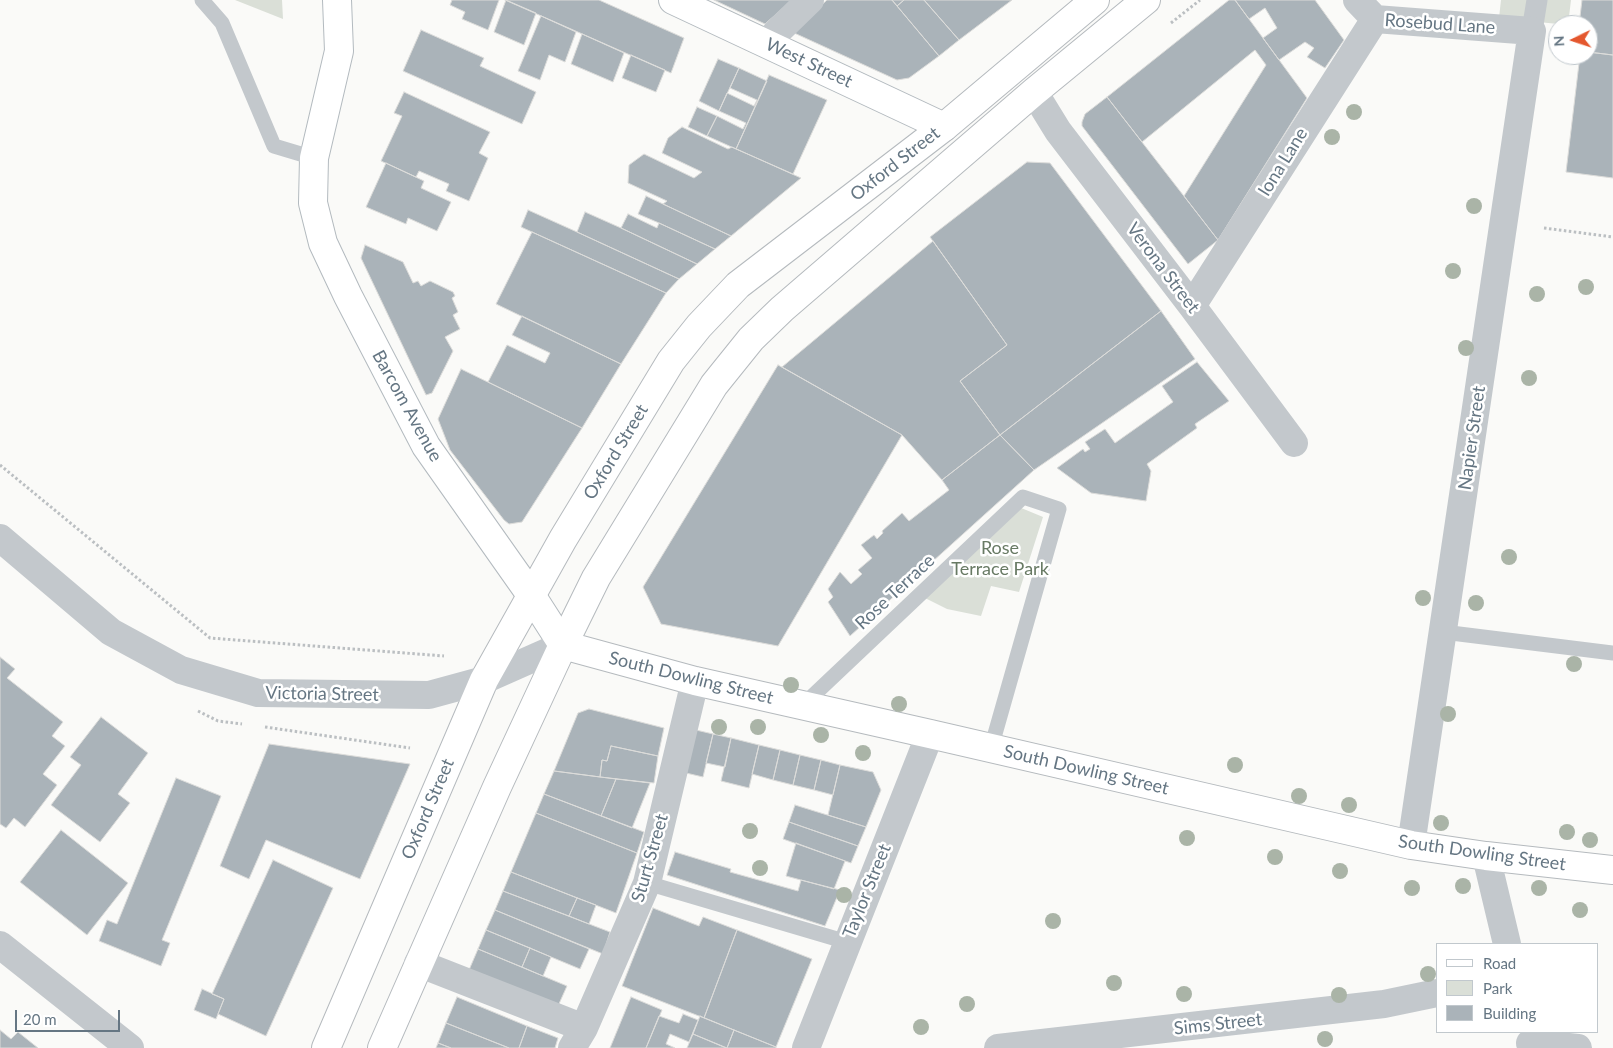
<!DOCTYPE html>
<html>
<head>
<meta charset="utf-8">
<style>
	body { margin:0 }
	#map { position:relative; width:1613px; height:1048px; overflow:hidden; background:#fafaf8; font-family:Lato,sans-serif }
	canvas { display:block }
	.legend { position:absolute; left:1436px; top:943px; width:162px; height:90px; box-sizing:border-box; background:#fff; border:1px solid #c1c8cd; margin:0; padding:6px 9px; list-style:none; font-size:15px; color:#657683 }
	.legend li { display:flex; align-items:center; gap:10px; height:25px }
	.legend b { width:25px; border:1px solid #c1c8cd }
	.north { position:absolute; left:1548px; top:15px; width:50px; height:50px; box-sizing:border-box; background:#fff; border:1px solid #c1c8cd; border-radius:50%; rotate:266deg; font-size:14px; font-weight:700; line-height:20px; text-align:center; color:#657683 }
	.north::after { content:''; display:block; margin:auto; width:18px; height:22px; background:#e4572e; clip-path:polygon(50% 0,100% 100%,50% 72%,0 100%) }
	.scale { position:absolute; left:15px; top:1010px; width:105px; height:22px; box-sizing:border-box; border:2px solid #657683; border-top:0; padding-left:6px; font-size:15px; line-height:18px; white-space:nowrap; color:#657683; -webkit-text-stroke:4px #fff; paint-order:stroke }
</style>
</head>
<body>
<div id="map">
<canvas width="1613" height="1048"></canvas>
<ul class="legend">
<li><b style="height:6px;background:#fff"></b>Road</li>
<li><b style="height:14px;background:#dadfd7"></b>Park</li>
<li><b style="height:14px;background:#aab3b9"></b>Building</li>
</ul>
<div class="north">N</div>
<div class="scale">20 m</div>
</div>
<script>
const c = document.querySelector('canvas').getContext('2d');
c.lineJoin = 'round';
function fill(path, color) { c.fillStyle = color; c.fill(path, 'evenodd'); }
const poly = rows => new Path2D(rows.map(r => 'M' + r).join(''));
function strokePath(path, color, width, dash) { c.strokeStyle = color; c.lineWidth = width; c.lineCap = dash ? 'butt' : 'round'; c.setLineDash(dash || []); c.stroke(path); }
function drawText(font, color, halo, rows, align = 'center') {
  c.font = font + ' Lato,sans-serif'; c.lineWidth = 5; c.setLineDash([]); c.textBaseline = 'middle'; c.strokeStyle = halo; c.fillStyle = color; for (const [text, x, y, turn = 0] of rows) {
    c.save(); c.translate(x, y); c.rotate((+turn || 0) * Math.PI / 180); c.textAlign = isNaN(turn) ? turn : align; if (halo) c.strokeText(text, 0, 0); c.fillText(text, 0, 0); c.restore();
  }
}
fill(poly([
	[235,0,282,0,283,19],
	[1501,0,1571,0,1568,25,1499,18],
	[1014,505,1043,517,1019,592,991,586,981,616,947,609,919,595]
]), '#dadfd7');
const building = poly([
	[452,0,499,0,488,30,462,19,465,12,450,5,452,0],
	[505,0,599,0,684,38,671,73,505,0],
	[506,0,536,13,524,45,494,32,506,0],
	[714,0,792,0,765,24,714,0],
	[827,0,892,0,939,56,909,78,897,80,792,32,827,0],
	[892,0,904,0,897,6,892,0],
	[904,0,924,0,959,40,939,56,897,6,904,0],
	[924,0,1012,0,959,40,924,0],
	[1229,0,1235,0,1307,98,1218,240,1184,196,1266,65,1255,50,1142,142,1107,97,1229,0],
	[1235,0,1315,0,1344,40,1325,68,1307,57,1314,48,1305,42,1279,60,1263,38,1277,28,1265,8,1249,19,1235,0],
	[1582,0,1613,0,1613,55,1588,52,1588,25,1579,25,1582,0],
	[541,16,576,32,565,62,549,55,540,80,518,71,541,16],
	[421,30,484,58,480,66,536,92,522,124,403,71,421,30],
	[582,34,624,53,613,82,571,64,582,34],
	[1588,52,1613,55,1613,178,1566,172,1580,55,1588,55,1588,52],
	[631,55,665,70,656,92,622,78,631,55],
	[718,59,739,68,719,111,699,101,718,59],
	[739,68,767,81,736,149,707,136,717,116,743,129,746,123,719,111,727,93,754,106,757,100,730,88,739,68],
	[769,75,827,100,793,174,736,149,769,75],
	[404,92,490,132,479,153,488,158,469,201,446,191,449,184,419,171,416,177,381,161,402,116,394,113,404,92],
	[1107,97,1218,240,1188,264,1082,126,1082,122,1085,114,1107,97],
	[697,107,717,116,707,136,688,127,697,107],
	[682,127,728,149,732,147,801,178,731,236,663,204,667,201,628,183,629,165,644,154,694,178,702,172,662,153,668,138,682,127],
	[1027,162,1050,163,1161,311,1000,435,960,381,1007,345,930,237,1027,162],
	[386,163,424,181,421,188,451,202,437,231,408,218,406,224,366,207,386,163],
	[646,196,731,236,715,249,659,223,638,214,646,196],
	[528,210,577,232,679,279,666,293,521,227,528,210],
	[585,212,621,228,697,264,679,279,577,232,585,212],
	[628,214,657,228,659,223,715,249,697,264,621,228,628,214],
	[532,232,666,293,621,364,496,304,532,232],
	[933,241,1007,345,960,381,1000,435,942,480,902,435,782,367,933,241],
	[365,245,403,262,413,283,418,281,421,286,430,281,453,292,455,296,452,298,458,312,453,315,460,329,445,337,453,351,432,393,426,395,361,258,365,245],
	[1161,311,1195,359,1034,470,1000,435,1161,311],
	[522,316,621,364,582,428,488,382,507,345,545,363,550,353,512,335,522,316],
	[1197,362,1229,401,1195,424,1197,428,1147,464,1151,471,1146,501,1091,493,1057,468,1083,449,1085,452,1090,449,1085,442,1105,429,1115,443,1173,402,1162,386,1197,362],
	[778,365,902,435,778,646,661,624,643,587,778,365],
	[461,369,582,428,522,522,509,524,504,520,450,450,438,419,461,369],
	[1000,435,1034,470,850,636,828,602,833,597,828,589,840,572,851,584,862,574,858,570,872,558,861,545,874,535,877,539,883,533,882,531,902,513,909,521,949,490,942,480,1000,435],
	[0,657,15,669,7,678,63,722,52,736,65,746,43,774,57,785,25,827,14,818,6,828,0,824,0,657],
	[589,709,664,728,658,756,611,746,607,761,602,760,600,777,554,771,578,713,589,709],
	[101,717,148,753,118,794,130,803,100,842,51,805,81,765,70,757,101,717],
	[696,730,713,734,703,777,686,773,696,730],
	[713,734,731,738,725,767,706,763,713,734],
	[731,738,759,745,749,788,721,781,731,738],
	[269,744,410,764,360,879,266,840,249,879,220,866,269,744],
	[759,745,780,750,773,780,752,774,759,745],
	[611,746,658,756,654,783,600,777,602,760,607,761,611,746],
	[780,750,800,755,793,785,773,780,780,750],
	[800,755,821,760,814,790,793,785,800,755],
	[821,760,840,765,833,795,814,790,821,760],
	[840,765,873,772,881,790,866,827,828,815,840,765],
	[554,771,616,779,601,816,544,794,554,771],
	[176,778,221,796,162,940,170,943,161,966,99,941,107,920,117,924,176,778],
	[616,779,650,783,632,828,601,816,616,779],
	[544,794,644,832,637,853,536,813,544,794],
	[795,805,866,827,858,846,789,822,795,805],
	[536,813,637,853,616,913,511,872,536,813],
	[789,822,858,846,851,863,783,839,789,822],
	[61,830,128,883,87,935,20,882,61,830],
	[796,843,845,861,834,889,786,876,796,843],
	[675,852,731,869,730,872,798,891,801,880,840,890,825,926,667,875,675,852],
	[273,860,333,888,266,1036,218,1014,224,999,212,994,273,860],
	[511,872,577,898,569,916,503,891,511,872],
	[503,891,610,932,603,954,495,910,503,891],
	[577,898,596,905,589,924,569,916,577,898],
	[653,908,699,926,703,917,737,930,704,1018,622,986,653,908],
	[495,910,589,949,580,969,486,930,495,910],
	[486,930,530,948,522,967,478,949,486,930],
	[737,930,812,959,776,1047,704,1018,737,930],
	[530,948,551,957,543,976,522,967,530,948],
	[478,949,567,986,558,1006,469,970,478,949],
	[202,989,224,999,216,1019,194,1010,202,989],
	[457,997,527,1026,519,1048,509,1048,446,1023,457,997],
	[631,997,662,1010,646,1048,610,1048,631,997],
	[683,1014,698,1020,689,1042,670,1034,666,1044,675,1048,646,1048,659,1016,679,1023,683,1014],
	[700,1016,734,1030,727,1048,693,1034,700,1016],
	[446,1023,509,1048,451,1048,438,1043,446,1023],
	[527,1026,558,1038,555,1048,519,1048,527,1026],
	[0,1030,11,1039,18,1032,38,1048,0,1048,0,1030],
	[734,1030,776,1047,776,1048,727,1048,734,1030],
	[693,1034,726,1048,687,1048,693,1034],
	[438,1043,451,1048,436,1048,438,1043]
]);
fill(building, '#aab3b9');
strokePath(building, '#dcdcda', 1);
const secondary = poly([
	[337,0,339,51,314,158,313,203,323,243,348,296,426,446,531,595,563,645],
	[673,0,944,127]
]);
const primary = poly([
	[563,645,695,681,930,734,1411,845,1486,856,1613,870],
	[326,1048,484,680,563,539,671,361,699,326,738,285,944,127,1095,0],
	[382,1048,497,787,563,645,596,578,714,385,751,339,782,309,1034,92,1146,0]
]);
strokePath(secondary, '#b3babf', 30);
strokePath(primary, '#b5babe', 30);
strokePath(poly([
	[1171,23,1200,0],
	[1544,228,1613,237],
	[0,465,210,638,444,656],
	[198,711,218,721,242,724],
	[265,727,410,748]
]), '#bbbfc2', 3, [2.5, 2.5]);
strokePath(poly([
	[202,0,222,23,274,146,314,158],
	[1443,632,1613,653],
	[802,706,1023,497,1059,509,991,748],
	[647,883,847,942]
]), '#c3c8cc', 15);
strokePath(poly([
	[1532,31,1537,0]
]), '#c3c8cc', 21);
strokePath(poly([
	[1357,0,1375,19,1532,31,1411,845],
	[771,45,775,34,810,0],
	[1034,92,1058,131,1192,306,1294,443],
	[1192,306,1375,19],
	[1486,856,1507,944],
	[418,963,584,1028],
	[1530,1043,1578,1048],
	[572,1048,584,1028,647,883,695,681],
	[806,1048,930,734],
	[998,1048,1384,1004,1437,993]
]), '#c3c8cc', 28);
strokePath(poly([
	[0,538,111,632,181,670,258,693,429,695,484,680,563,645],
	[0,945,130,1048]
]), '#c3c8cc', 28);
strokePath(secondary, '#fff', 28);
strokePath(primary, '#fff', 28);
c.fillStyle = '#aab4a7';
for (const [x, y] of [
	[1354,112],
	[1332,137],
	[1474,206],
	[1453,271],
	[1586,287],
	[1537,294],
	[1466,348],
	[1529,378],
	[1509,557],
	[1423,598],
	[1476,603],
	[1574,664],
	[791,685],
	[899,704],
	[1448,714],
	[719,727],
	[758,727],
	[821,735],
	[863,753],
	[1235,765],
	[1299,796],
	[1349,805],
	[1441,823],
	[750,831],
	[1567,832],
	[1187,838],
	[1590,840],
	[1275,857],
	[760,868],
	[1340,871],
	[1463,886],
	[1412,888],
	[1539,888],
	[844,895],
	[1580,910],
	[1053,921],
	[1428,974],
	[1114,983],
	[1184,994],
	[1339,995],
	[967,1004],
	[921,1027],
	[1325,1039]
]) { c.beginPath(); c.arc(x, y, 8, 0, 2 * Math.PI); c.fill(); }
drawText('18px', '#657683', '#fff', [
	["Rosebud Lane",1440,24,4],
	["West Street",809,63,25],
	["Iona Lane",1283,162,-58],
	["Oxford Street",895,164,-38],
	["Verona Street",1163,268,53],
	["Barcom Avenue",407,406,61],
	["Napier Street",1472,438,-82],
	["Oxford Street",616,452,-59],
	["Rose Terrace",895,592,-43],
	["South Dowling Street",691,678,14],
	["Victoria Street",322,694,1],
	["South Dowling Street",1086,770,13],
	["Oxford Street",428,809,-67],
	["South Dowling Street",1482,853,8],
	["Sturt Street",650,858,-74],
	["Taylor Street",867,891,-68],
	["Sims Street",1218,1024,-6]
]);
drawText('18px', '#687a64', '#fff', [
	["Rose",1000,548],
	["Terrace Park",1000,569]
]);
</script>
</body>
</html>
